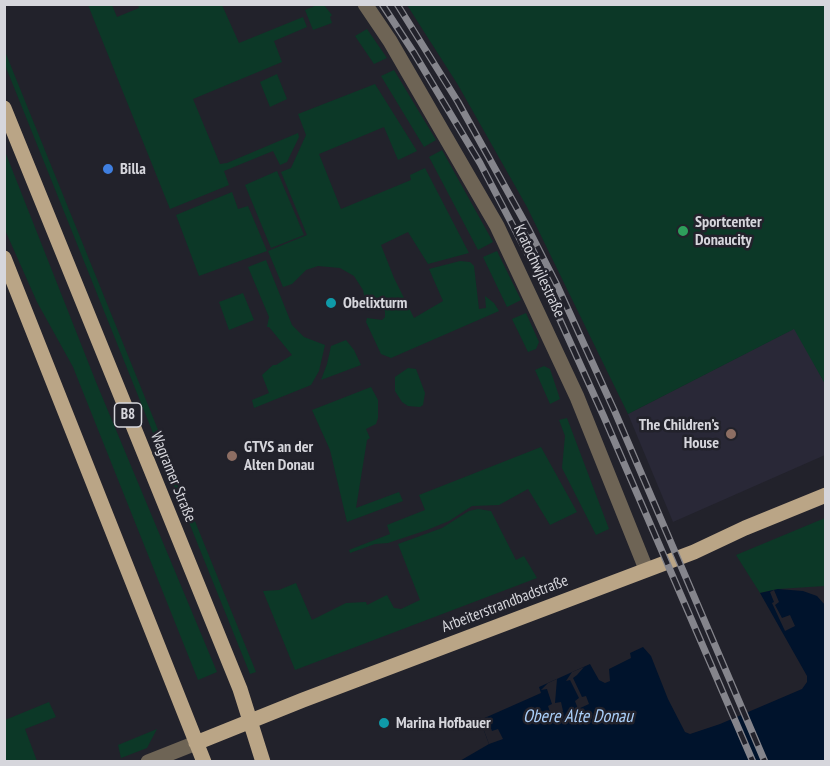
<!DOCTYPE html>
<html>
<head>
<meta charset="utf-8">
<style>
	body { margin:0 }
	#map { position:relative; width:830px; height:766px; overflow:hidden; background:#22222b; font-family:"PT Sans Narrow",sans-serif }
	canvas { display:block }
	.frame { position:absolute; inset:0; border:6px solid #d6d6dc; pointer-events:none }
</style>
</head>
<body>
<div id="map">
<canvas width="830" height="766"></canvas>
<div class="frame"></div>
</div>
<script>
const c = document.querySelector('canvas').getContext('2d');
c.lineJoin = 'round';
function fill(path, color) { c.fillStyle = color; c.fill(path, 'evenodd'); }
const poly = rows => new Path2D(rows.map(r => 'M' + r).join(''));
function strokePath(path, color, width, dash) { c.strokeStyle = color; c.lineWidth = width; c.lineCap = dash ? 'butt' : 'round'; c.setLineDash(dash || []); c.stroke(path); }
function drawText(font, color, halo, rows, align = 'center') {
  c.font = font + ' "PT Sans Narrow",sans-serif'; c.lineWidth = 5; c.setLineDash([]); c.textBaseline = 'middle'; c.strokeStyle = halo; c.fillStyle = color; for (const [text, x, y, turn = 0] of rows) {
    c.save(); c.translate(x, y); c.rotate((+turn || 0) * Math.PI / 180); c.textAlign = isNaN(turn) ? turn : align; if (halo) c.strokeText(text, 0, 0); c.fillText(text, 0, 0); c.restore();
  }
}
fill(poly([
	[795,328,825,383,825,455,673,522,628,414]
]), '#292837');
fill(poly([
	[88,5,112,5,117,17,139,8,138,5,222,5,239,43,303,17,307,27,274,41,282,62,193,99,220,164,227,163,298,133,299,137,287,162,280,165,273,151,224,171,229,185,170,209],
	[317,5,324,5,332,15,330,17,332,23,313,30,305,10],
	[407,5,825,5,825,384,794,329,628,414,527,207,458,85],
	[367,29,387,58,374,64,355,36],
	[4,49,256,672,250,674,5,65],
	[394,70,436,140,424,147,381,76],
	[277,74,287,99,270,107,260,82],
	[375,84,417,151,398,160,384,127,319,154,341,209,411,180,410,175,425,168,469,253,428,264,408,232,381,245,394,278,414,318,443,301,429,269,460,261,470,262,474,266,479,309,486,308,485,296,494,303,499,311,391,358,381,354,366,322,367,318,382,320,385,317,385,311,382,308,369,306,370,301,365,300,363,290,354,276,340,268,318,266,306,270,292,284,283,287,268,251,307,235,281,172,291,168,306,135,298,114],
	[4,149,96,382,217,672,198,680,73,367,37,302,5,230],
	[442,150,493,242,478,250,429,157],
	[277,171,304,235,271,248,245,185],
	[232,192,238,209,248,206,267,251,199,276,176,215],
	[497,251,521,300,507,307,483,257],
	[266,260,292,325,304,337,325,345,319,371,311,385,254,408,252,400,269,393,262,375,273,365,276,365,292,355,269,327,267,327,269,317,248,267],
	[243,293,254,320,229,330,219,302],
	[526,313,539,342,536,349,528,352,512,319],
	[346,340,354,350,361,365,321,380,327,364,331,346],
	[544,366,550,369,560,399,550,404,535,370],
	[408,368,416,369,425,393,423,405,420,407,408,406,402,402,395,391,395,377],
	[371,387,378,400,378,418,376,424,366,429,370,438,367,440,356,508,399,492,403,501,347,522,330,450,312,410],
	[567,418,609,529,596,535,562,468,565,436,559,420],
	[541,447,577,512,550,525,528,489,499,505,472,506,449,521,427,530,388,543,375,544,350,553,349,550,390,534,387,525,425,510,419,495],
	[478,509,491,511,516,560,524,556,537,578,295,670,263,591,279,590,296,583,312,620,346,603,366,602,367,605,387,595,394,608,401,609,420,600,398,544,442,528,469,511],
	[825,518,825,586,778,589,760,593,736,555],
	[49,702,56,717,25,729,37,761,5,761,5,720],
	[157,729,147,748,121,758,118,745]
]), '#0c3827');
fill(poly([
	[778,589,803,591,817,596,825,605,825,761,458,762,489,744,480,720,541,693,539,687,590,664,599,680,605,683,610,681,609,669,631,658,630,653,643,647,651,656,668,699,685,732,690,734,720,724,802,689,807,682,807,676,760,593]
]), '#00132c');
fill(poly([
	[774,590,779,602,775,605,782,618,790,615,795,626,785,631,772,603,774,602,770,592],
	[584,667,577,675,573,678,582,697,586,696,589,704,578,709,575,701,579,698,570,680,566,681,572,672],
	[557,679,555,703,561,702,563,711,551,715,548,706,552,704,547,689,541,690,548,683],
	[487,718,492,731,498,729,503,739,489,744,480,720]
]), '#22222b');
strokePath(poly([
	[365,4,390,41,497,226,577,397,646,569],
	[148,762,196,743]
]), '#6e6455', 15);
strokePath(poly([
	[4,108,240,689,263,762],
	[4,258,204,762],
	[196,743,303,700,694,552,745,528,826,495]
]), '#baa586', 15);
const rail = poly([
	[382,4,414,53,480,163,546,289,604,417,753,762],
	[397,4,458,102,529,230,556,283,615,412,765,762]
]);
strokePath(rail, '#85858c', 7);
strokePath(rail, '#22222b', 4.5, [14]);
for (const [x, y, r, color] of [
	[108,169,6,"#3f7fe0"],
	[683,231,6,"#2e9e5b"],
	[331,303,6,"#0f9aa8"],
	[731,434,6,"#8d6e63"],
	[232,456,6,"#8d6e63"],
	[384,723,6,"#0f9aa8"]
]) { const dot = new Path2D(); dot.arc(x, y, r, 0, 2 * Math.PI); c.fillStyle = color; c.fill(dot); strokePath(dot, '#22222b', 2); }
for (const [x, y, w] of [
	[128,415,27]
]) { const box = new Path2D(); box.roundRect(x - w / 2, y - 12, w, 24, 4.5); c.fillStyle = '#22222b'; c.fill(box); strokePath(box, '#d6d6dc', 1.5); }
drawText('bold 15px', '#d6d6dc', null, [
	["B8",128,415]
]);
drawText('bold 16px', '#d6d6dc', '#22222b', [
	["Billa",120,169],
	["Sportcenter",695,222],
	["Donaucity",695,240],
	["Obelixturm",343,303],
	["The Children’s",719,425,"right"],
	["House",719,443,"right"],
	["GTVS an der",244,447],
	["Alten Donau",244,465],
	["Marina Hofbauer",396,723]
], 'left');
drawText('16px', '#d6d6dc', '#22222b', [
	["Kratochwjlestraße",539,271,65],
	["Wagramer Straße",173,477,68],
	["Arbeiterstrandbadstraße",505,604,-21]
]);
drawText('italic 18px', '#aacff9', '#22222b', [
	["Obere Alte Donau",578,717]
]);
</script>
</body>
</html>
